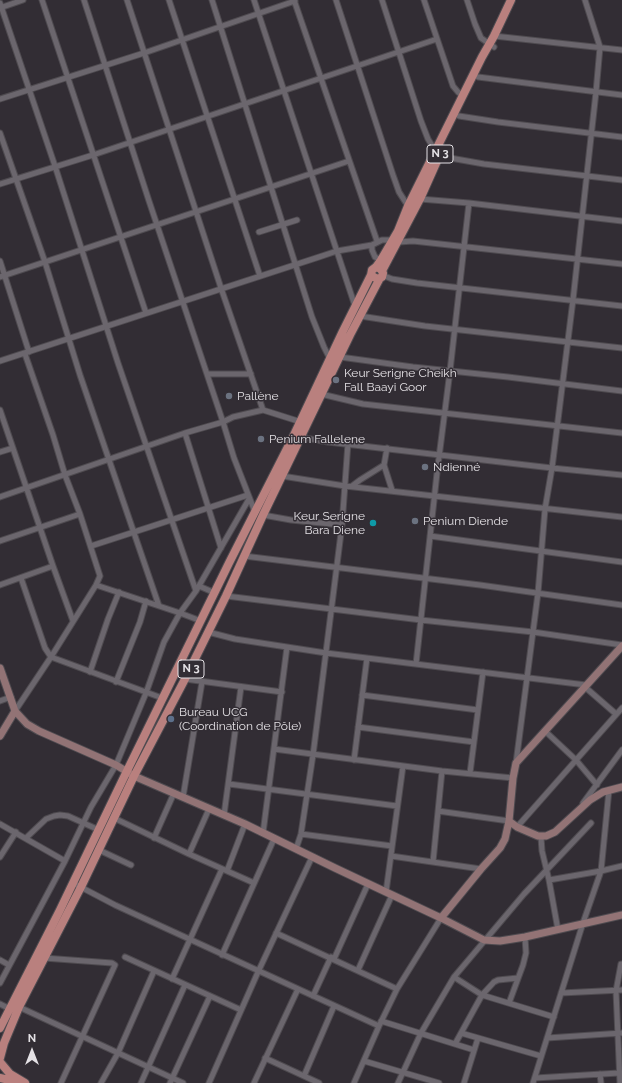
<!DOCTYPE html>
<html>
<head>
<meta charset="utf-8">
<style>
	body { margin:0 }
	#map { position:relative; width:622px; height:1083px; overflow:hidden; background:#322d34; font-family:Raleway,sans-serif }
	canvas { display:block }
	.north { position:absolute; left:12px; top:1031px; width:40px; height:40px; -webkit-text-stroke:3px #322d34; paint-order:stroke; rotate:0deg; font-size:11px; font-weight:700; line-height:16px; text-align:center; color:#e4e1e5 }
	.north::after { content:''; display:block; margin:auto; width:14px; height:18px; background:#e4e1e5; clip-path:polygon(50% 0,100% 100%,50% 72%,0 100%) }
</style>
</head>
<body>
<div id="map">
<canvas width="622" height="1083"></canvas>
<div class="north">N</div>
</div>
<script>
const c = document.querySelector('canvas').getContext('2d');
c.lineJoin = 'round';
const poly = rows => new Path2D(rows.map(r => 'M' + r).join(''));
function strokePath(path, color, width, dash) { c.strokeStyle = color; c.lineWidth = width; c.lineCap = dash ? 'butt' : 'round'; c.setLineDash(dash || []); c.stroke(path); }
function drawText(font, color, halo, rows, align = 'center') {
  c.font = font + ' Raleway,sans-serif'; c.lineWidth = 3; c.setLineDash([]); c.textBaseline = 'middle'; c.strokeStyle = halo; c.fillStyle = color; for (const [text, x, y, turn = 0] of rows) {
    c.save(); c.translate(x, y); c.rotate((+turn || 0) * Math.PI / 180); c.textAlign = isNaN(turn) ? turn : align; if (halo) c.strokeText(text, 0, 0); c.fillText(text, 0, 0); c.restore();
  }
}
const street = poly([
	[42,0,146,313],
	[84,0,149,201,223,422,234,458,255,512],
	[127,0,221,288,263,410],
	[169,0,260,276],
	[212,0,312,317,324,347,330,359],
	[254,0,355,306],
	[294,0,377,241],
	[336,0,393,175,399,192,408,206],
	[382,0,421,121,428,139,436,152],
	[424,0,453,86,458,92,463,96],
	[467,0,475,24,481,38,494,47],
	[0,3,55,166,118,363,196,591],
	[0,8,23,0],
	[494,36,622,50],
	[478,77,622,95],
	[0,99,144,53,295,1],
	[459,116,498,122,622,137],
	[0,133,45,262,80,375,159,606],
	[439,156,484,164,622,180],
	[0,184,93,155,437,39],
	[420,199,469,203,622,221],
	[259,232,297,220],
	[399,242,413,241,622,264],
	[372,245,372,250,375,257,381,260],
	[0,261,29,352],
	[382,275,392,279,417,283,622,306],
	[0,277,349,161],
	[360,316,425,326,622,348],
	[340,357,413,367,508,377,622,391],
	[0,361,319,257,337,251,372,245,382,240,392,240],
	[207,374,251,374],
	[321,394,363,404,622,433],
	[0,410,53,566,73,621],
	[185,433,221,548],
	[299,437,328,442,552,468,622,475],
	[387,448,384,465,392,490],
	[0,452,13,448],
	[282,476,345,486,622,517],
	[352,486,360,480,384,465],
	[0,497,185,433,223,422,233,417,263,410,301,422],
	[263,515,291,520,342,525],
	[430,536,622,562],
	[0,541,80,514],
	[91,546,248,495],
	[244,556,480,585,622,605],
	[21,578,45,648,51,657,162,698],
	[0,585,53,566],
	[96,585,180,613,201,621],
	[199,586,215,593],
	[226,596,421,620,533,632,622,645],
	[208,632,235,639,326,653,586,685],
	[416,664,437,473,450,371,469,203],
	[90,672,108,619,119,592],
	[185,679,282,692],
	[116,682,140,622,146,601],
	[585,687,616,714],
	[362,695,478,710],
	[0,701,11,697],
	[15,711,51,657,96,585,100,576,80,514,65,475,53,435,25,354],
	[358,727,474,742],
	[545,731,576,760,597,785],
	[274,749,442,771,513,778],
	[354,760,367,658],
	[516,763,538,593,545,509,552,468,573,300,596,92,600,47,585,0],
	[470,773,483,672],
	[229,784,397,806],
	[183,797,202,682],
	[583,803,622,750],
	[438,811,509,821],
	[224,815,241,687],
	[114,818,189,854,254,883],
	[0,824,65,861],
	[517,827,622,708],
	[263,833,287,647],
	[301,834,392,846],
	[541,837,542,851,549,880,558,930],
	[26,838,46,819,54,816,60,815,68,816,99,830],
	[154,838,174,793],
	[296,849,301,834,313,755,342,525,348,443],
	[99,850,131,865],
	[189,854,209,809],
	[391,856,481,869],
	[0,857,16,832],
	[433,862,442,771],
	[227,871,245,824],
	[549,880,601,871,622,866],
	[73,883,115,905,379,1026],
	[386,892,403,766],
	[276,933,397,989],
	[222,955,274,839],
	[125,957,241,1010],
	[44,958,112,963,115,965,61,1083],
	[334,959,368,884],
	[0,960,9,965],
	[358,970,392,895],
	[454,977,482,995,554,1017],
	[172,979,222,869],
	[0,983,65,861,91,807,116,765,146,693,164,642,180,613,196,591,249,499],
	[561,993,622,990],
	[313,996,331,957],
	[509,1003,523,965,526,953,525,937],
	[0,1004,10,1009],
	[19,1007,183,1083],
	[381,1021,474,1050],
	[461,1033,541,1056],
	[547,1038,622,1033],
	[455,1044,482,995,494,982,498,980,518,978],
	[265,1058,319,1083],
	[364,1061,439,1083],
	[600,1074,601,1083],
	[304,1076,334,1006],
	[535,1078,619,1073],
	[101,1083,118,1053,154,971],
	[141,1083,185,985],
	[170,1083,210,996],
	[209,1083,258,972,312,857],
	[254,1083,298,989],
	[354,1083,379,1026,397,989,441,918],
	[398,1083,421,1033,454,977,524,894,591,823],
	[464,1083,478,1038],
	[533,1083,583,923,601,871,609,790],
	[620,1083,616,991,621,964,622,964]
]);
const secondary = poly([
	[0,668,15,711,27,724,39,731,116,765,134,776,245,824,335,868,441,918,484,940,500,941,525,937,622,915],
	[0,736,15,711],
	[509,821,517,827,538,836,546,836,555,832,590,800,603,792,622,787],
	[441,918,481,869,500,848,505,839,509,821,513,778,516,763,622,646]
]);
const primary = poly([
	[376,267,381,269,383,273,382,277,377,279,371,275,372,270,376,267,381,260,398,231,408,206,482,57,494,36,511,0],
	[382,271,420,199,437,161],
	[0,1028,60,910,126,773,229,563,294,435,343,331,371,275],
	[0,1058,4,1043,19,1007,81,887,134,776,185,679,226,596,263,515,350,335,380,278],
	[0,1062,10,1074,25,1083],
	[0,1078,9,1080,14,1083]
]);
strokePath(street, '#4f4b50', 7);
strokePath(secondary, '#4f4b50', 9);
strokePath(primary, '#4f4b50', 10);
strokePath(street, '#6b666d', 5);
strokePath(secondary, '#927375', 7);
strokePath(primary, '#b9807e', 8);
for (const [x, y, r, color] of [
	[336,380,4,"#6b7280"],
	[229,396,4,"#6b7280"],
	[261,439,4,"#6b7280"],
	[425,467,4,"#6b7280"],
	[415,521,4,"#6b7280"],
	[373,523,4,"#0f9aa8"],
	[171,719,4,"#5c6f8a"]
]) { const dot = new Path2D(); dot.arc(x, y, r, 0, 2 * Math.PI); c.fillStyle = color; c.fill(dot); strokePath(dot, '#322d34', 1.5); }
for (const [x, y, w] of [
	[440,154,26],
	[191,669,26]
]) { const box = new Path2D(); box.roundRect(x - w / 2, y - 9, w, 18, 3); c.fillStyle = '#322d34'; c.fill(box); strokePath(box, '#e4e1e5', 1); }
drawText('bold 11px', '#e4e1e5', null, [
	["N 3",440,154],
	["N 3",191,669]
]);
drawText('12px', '#e4e1e5', '#322d34', [
	["Keur Serigne Cheikh",344,373],
	["Fall Baayi Goor",344,387],
	["Pallène",237,396],
	["Penium Fallelene",269,439],
	["Ndienné",433,467],
	["Keur Serigne",365,516,"right"],
	["Bara Diene",365,530,"right"],
	["Penium Diende",423,521],
	["Bureau UCG",179,712],
	["(Coordination de Pôle)",179,726]
], 'left');
</script>
</body>
</html>
